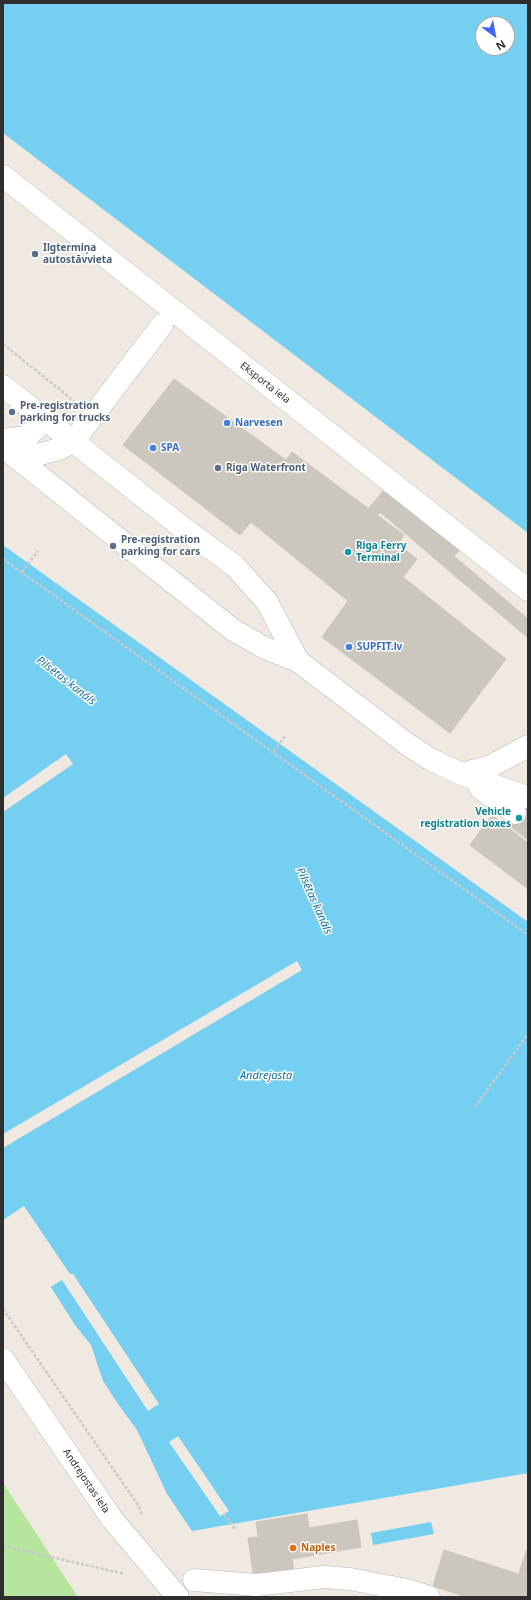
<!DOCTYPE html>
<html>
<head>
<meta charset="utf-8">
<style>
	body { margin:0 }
	#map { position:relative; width:531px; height:1600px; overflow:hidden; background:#efe9e1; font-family:"Noto Sans",sans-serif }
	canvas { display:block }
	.frame { position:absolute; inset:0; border:4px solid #2e2e2e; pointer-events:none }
	.north { position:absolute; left:475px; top:16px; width:40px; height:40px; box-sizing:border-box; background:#fff; border:1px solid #ababab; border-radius:50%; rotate:148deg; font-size:11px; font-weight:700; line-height:16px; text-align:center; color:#2e2e2e }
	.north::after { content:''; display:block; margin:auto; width:14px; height:18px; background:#4264fb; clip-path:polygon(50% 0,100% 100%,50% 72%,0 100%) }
</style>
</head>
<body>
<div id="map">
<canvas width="531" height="1600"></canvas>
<div class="frame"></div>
<div class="north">N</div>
</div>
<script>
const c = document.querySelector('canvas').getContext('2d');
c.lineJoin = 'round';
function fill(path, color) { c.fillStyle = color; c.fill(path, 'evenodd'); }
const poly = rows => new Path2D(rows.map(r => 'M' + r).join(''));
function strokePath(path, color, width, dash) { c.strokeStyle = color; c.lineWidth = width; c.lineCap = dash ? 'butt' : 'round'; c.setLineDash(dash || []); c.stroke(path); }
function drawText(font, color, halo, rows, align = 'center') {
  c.font = font + ' "Noto Sans",sans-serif'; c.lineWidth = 3; c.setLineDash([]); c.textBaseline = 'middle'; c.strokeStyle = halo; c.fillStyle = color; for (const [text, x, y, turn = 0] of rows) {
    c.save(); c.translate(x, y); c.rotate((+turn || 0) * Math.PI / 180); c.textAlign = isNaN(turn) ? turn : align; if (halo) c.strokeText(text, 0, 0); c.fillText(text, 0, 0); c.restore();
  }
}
fill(poly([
	[3,1483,78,1597,3,1597]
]), '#b6e59e');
fill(poly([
	[3,3,528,3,528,533,3,133],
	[483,24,507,24,507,48,483,48],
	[3,545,528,922,528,1473,192,1531,167,1494,137,1430,118,1404,103,1381,91,1345,75,1325,26,1248,3,1230],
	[431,1522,434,1534,373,1545,371,1533]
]), '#75cff0');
fill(poly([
	[66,754,73,764,3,812,3,798],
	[297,961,302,970,3,1148,3,1134],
	[24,1206,70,1274,73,1274,159,1404,148,1411,62,1280,49,1288,24,1249,10,1237,3,1233,3,1220],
	[178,1436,229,1511,220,1516,169,1442]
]), '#efe9e1');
const building = poly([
	[174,379,286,460,292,452,404,535,398,544,417,559,403,577,506,659,450,733,322,637,348,601,251,522,240,535,123,445,174,379],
	[383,491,460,550,454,556,528,619,528,638,380,512,377,516,368,509,383,491],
	[528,795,528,840,507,824,528,795],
	[492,815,528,843,528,889,470,845,492,815],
	[307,1514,309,1528,357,1520,361,1547,292,1559,294,1572,254,1579,248,1538,258,1537,256,1522,307,1514],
	[528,1546,528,1576,519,1573,528,1546],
	[444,1550,528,1577,528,1597,466,1597,433,1586,444,1550]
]);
fill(building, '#cbc7bf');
strokePath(building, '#cbc5ba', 1);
strokePath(poly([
	[515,813,528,823]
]), '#c8c4bd', 22, [22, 11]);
const minor = poly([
	[3,176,528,590],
	[3,386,183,528,235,566,267,602,298,661],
	[3,440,27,437,45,420],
	[3,447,233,630,265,648,298,661,407,744,430,759,461,774,527,797],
	[9,447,37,455,59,449,73,442,162,325],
	[461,774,489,767,528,746],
	[480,788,515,813],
	[3,1359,112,1519,178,1597],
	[194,1580,256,1585,324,1577,350,1579,407,1590,429,1597]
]);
strokePath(minor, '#b4b7c1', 23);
strokePath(poly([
	[3,344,74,401],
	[3,559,528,935],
	[22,572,38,551],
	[274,751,286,735],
	[475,1107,528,1034],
	[3,1309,138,1505,142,1515],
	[224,1514,235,1529],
	[3,1546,125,1574]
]), '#c9c9c9', 2.5, [3, 2]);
strokePath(minor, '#fff', 22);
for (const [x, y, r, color] of [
	[35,254,4,"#5c6f8a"],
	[12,412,4,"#5c6f8a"],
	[227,423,4,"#3f7fe0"],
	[153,448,4,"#3f7fe0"],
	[218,468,4,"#5c6f8a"],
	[113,546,4,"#5c6f8a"],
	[348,552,4,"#0f9aa8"],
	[349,647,4,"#3f7fe0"],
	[519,818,4,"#0f9aa8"],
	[293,1548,4,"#e8710a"]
]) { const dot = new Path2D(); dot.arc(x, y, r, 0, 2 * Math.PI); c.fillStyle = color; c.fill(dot); strokePath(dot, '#fff', 1.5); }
drawText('bold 10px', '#4e5e75', '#fff', [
	["Ilgtermiņa",43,248],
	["autostāvvieta",43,260],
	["Pre-registration",20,406],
	["parking for trucks",20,418],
	["Riga Waterfront",226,468],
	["Pre-registration",121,540],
	["parking for cars",121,552]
], 'left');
drawText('10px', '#2e2e2e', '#fff', [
	["Eksporta iela",265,383,38],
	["Andrejostas iela",86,1481,56]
]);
drawText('bold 10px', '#366cbe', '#fff', [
	["Narvesen",235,423],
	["SPA",161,448],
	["SUPFIT.lv",357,647]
], 'left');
drawText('bold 10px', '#0d838f', '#fff', [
	["Riga Ferry",356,546],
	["Terminal",356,558],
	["Vehicle",511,812,"right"],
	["registration boxes",511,824,"right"]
], 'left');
drawText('bold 10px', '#c56008', '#fff', [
	["Naples",301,1548]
], 'left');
drawText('italic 11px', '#0d6fa3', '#fff', [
	["Pilsētas kanāls",66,681,38],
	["Pilsētas kanāls",314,901,66],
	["Andrejosta",266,1076]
]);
</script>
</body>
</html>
